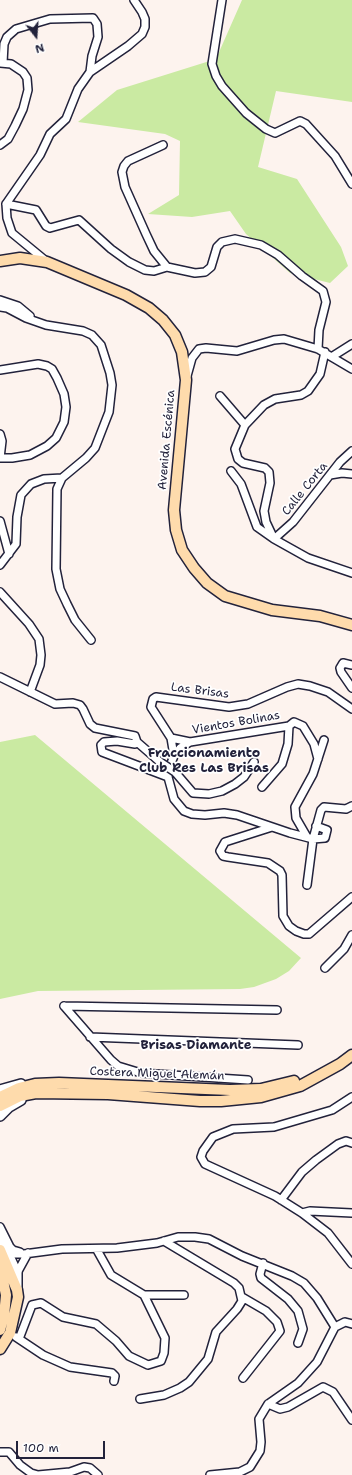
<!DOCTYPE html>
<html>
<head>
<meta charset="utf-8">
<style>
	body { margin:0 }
	#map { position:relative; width:352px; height:1475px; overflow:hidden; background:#fdf3ee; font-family:"Shantell Sans",sans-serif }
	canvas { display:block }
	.north { position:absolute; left:16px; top:16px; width:40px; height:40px; -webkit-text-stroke:3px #fff; paint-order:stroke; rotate:163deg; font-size:11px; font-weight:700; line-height:16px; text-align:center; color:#22223b }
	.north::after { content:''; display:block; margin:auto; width:14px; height:18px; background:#22223b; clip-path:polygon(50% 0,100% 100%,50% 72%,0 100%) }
	.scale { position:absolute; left:16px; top:1441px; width:89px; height:18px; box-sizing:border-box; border:2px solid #22223b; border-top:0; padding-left:5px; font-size:12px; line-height:14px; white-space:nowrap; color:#22223b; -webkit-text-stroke:3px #fff; paint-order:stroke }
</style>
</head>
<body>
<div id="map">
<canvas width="352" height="1475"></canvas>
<div class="north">N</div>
<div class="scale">100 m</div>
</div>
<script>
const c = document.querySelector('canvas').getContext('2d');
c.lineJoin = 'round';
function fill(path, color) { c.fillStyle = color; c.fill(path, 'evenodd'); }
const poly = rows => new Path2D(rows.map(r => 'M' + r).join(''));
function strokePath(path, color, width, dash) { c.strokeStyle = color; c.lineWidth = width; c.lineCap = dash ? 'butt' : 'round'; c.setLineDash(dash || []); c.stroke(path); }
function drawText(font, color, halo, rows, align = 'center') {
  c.font = font + ' "Shantell Sans",sans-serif'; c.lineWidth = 3.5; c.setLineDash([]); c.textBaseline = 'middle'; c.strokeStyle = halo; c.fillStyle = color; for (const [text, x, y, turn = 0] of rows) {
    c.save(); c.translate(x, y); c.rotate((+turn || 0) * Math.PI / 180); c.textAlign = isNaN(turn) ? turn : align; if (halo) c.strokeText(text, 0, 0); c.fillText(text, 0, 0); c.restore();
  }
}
fill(poly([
	[242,0,352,0,352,102,276,91,258,167,297,179,341,247,348,266,330,283,290,273,246,234,230,211,192,217,148,214,179,195,180,141,165,134,78,122,117,90,216,59],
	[35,735,301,958,289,971,276,979,254,987,240,989,38,991,0,999,0,742]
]), '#caeaa2');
const street = poly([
	[222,0,212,64,216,76,222,86,246,113,266,129,275,133,300,121,306,124,335,156,352,184],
	[0,63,11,64,23,72,27,78,28,90,23,109,15,126,8,139,0,145],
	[3,63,4,44,7,37,16,29,50,19,93,18,97,24,98,37,92,56,90,72],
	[163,145,128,161,124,166,122,172,125,187,146,234,154,251,167,267],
	[6,204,36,210,46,226,50,228,79,220,111,249,129,262,145,270,154,271,167,267,195,273,205,272,211,267,217,247,222,242,235,239,261,245,278,255,302,276,323,291,326,302,319,330,318,349],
	[6,204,40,155,50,134,66,119,78,89,90,72,128,46,142,34,145,27,145,19,142,12,134,0],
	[6,204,7,218,12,233,46,261],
	[0,300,18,306,30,316],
	[0,307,7,308,26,318,46,325,83,331,92,335,101,345,110,373,112,385,109,412,95,448,86,458,62,478,44,479,31,484,21,495,17,517,16,544,0,565],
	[325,352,320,374,308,391,301,395,275,399,264,405,245,425,235,449,238,459,243,463,265,468,269,472,270,483,264,511,266,522,274,539,308,558,352,573],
	[333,356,352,344],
	[0,370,38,364,47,366,52,369,57,378,64,394,66,407,64,422,56,438,47,446,30,455,12,458,0,458],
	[187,376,192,358,199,349,206,348,237,351,274,340,284,339,318,349,352,369],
	[220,396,245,425],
	[0,434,2,441,0,458],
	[231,471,241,484,257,527,274,539,293,522,340,462,352,451],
	[330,475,342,473,352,474],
	[62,478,57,489,56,569,60,589,67,604,75,620,91,640],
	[0,521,9,554],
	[0,592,29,624,39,639,41,655,40,665,30,692],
	[352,665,343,663,340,668,341,672,352,688],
	[0,677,55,704,73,703,80,705,83,709,90,724,95,728,135,736,137,742,135,744,117,741,104,742,101,745,102,752,168,777],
	[289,726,294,722,303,726,314,744,318,759],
	[171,738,190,742],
	[137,742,160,762],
	[174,756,171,738,151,707,153,699,156,697,229,707,248,704,287,687,298,684,310,686,328,692,352,709],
	[175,772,193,793,209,794,222,791,235,784,244,777,254,762],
	[262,787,282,764,288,744,289,726,190,742,180,748,174,756,169,768,168,777,174,799,184,811,192,814,205,815,224,813,237,815,290,833,313,839,325,838,327,830,316,826],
	[272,827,225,842,220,851,223,856,228,857,268,863,280,871,282,875,283,916,289,926,296,931,304,934,309,934,352,897],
	[307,837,296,818,295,807,313,774,324,740],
	[307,885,313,839,321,810,324,807,346,809,352,806],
	[325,968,344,949,352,935],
	[64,1006,277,1010],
	[64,1006,111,1060,118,1066,141,1073,248,1080],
	[90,1037,298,1045],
	[352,1097,332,1110,274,1127,233,1129,213,1137,203,1151,201,1157,205,1164,275,1196,302,1213,328,1233,352,1264],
	[281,1200,302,1172,316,1160,338,1144,346,1141,352,1143],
	[302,1213,310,1211,352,1213],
	[0,1227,10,1247,13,1250,20,1252],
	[9,1254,24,1254,62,1249,117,1248,157,1243,178,1237,195,1237,209,1239,242,1256,292,1276,304,1283,317,1298,335,1327],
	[263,1263,260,1274,261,1278,288,1299,298,1311,303,1329,298,1343],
	[17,1273,28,1253],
	[144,1295,184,1295],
	[242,1297,266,1311,277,1322,280,1331,243,1378],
	[16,1337,43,1355,70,1367,112,1373,115,1376,114,1381],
	[19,1339,32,1305,41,1303,63,1317,96,1324,116,1341,129,1356,148,1365,161,1361,164,1353,165,1338,144,1295,111,1275,97,1250],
	[140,1399,164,1395,180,1388,189,1382,208,1359,216,1332,237,1309,242,1301,239,1288,234,1283,164,1241],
	[268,1404,280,1409,288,1407,323,1387,333,1392,352,1420],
	[0,1452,9,1452,20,1465,31,1473,38,1475,70,1472,84,1467,90,1468,98,1475],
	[210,1475,240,1472,250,1467,260,1451,261,1442,259,1419,268,1404,298,1383,317,1362,335,1327,345,1322,352,1324]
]);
const secondary = poly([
	[0,1090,21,1084],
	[0,1116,9,1107,21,1100],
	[0,1237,17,1273,17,1289]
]);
const primary = poly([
	[0,261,20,258,47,262,126,295,149,308,163,320,175,335,182,352,186,380,174,510,176,530,182,550,194,568,207,583,225,596,272,610,320,616,352,625],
	[0,1097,19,1088,35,1084,59,1083,230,1090,261,1089,294,1081],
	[0,1106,20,1096,36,1093,108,1094,200,1101,221,1101,261,1097,300,1086,340,1064,352,1055],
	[0,1250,17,1290,18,1297,10,1333,0,1349],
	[0,1266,6,1295,4,1316,0,1330]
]);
strokePath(street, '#22223b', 10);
strokePath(secondary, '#22223b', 12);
strokePath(primary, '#22223b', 13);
strokePath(street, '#fff', 7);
strokePath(secondary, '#fff', 9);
strokePath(primary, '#fedbac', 10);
const streetBridge = poly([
	[160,762,175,772]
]);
strokePath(streetBridge, '#22223b', 10, []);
strokePath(streetBridge, '#fff', 7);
drawText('12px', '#22223b', '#fff', [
	["Avenida Escénica",167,440,-85],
	["Calle Corta",305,489,-51],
	["Las Brisas",200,691,7],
	["Vientos Bolinas",236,723,-10],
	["Costera Miguel Alemán",157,1074,2]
]);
drawText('bold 13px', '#22223b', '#fff', [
	["Fraccionamiento",204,754],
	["Club Res Las Brisas",204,769],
	["Brisas Diamante",196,1046]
]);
</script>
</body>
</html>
